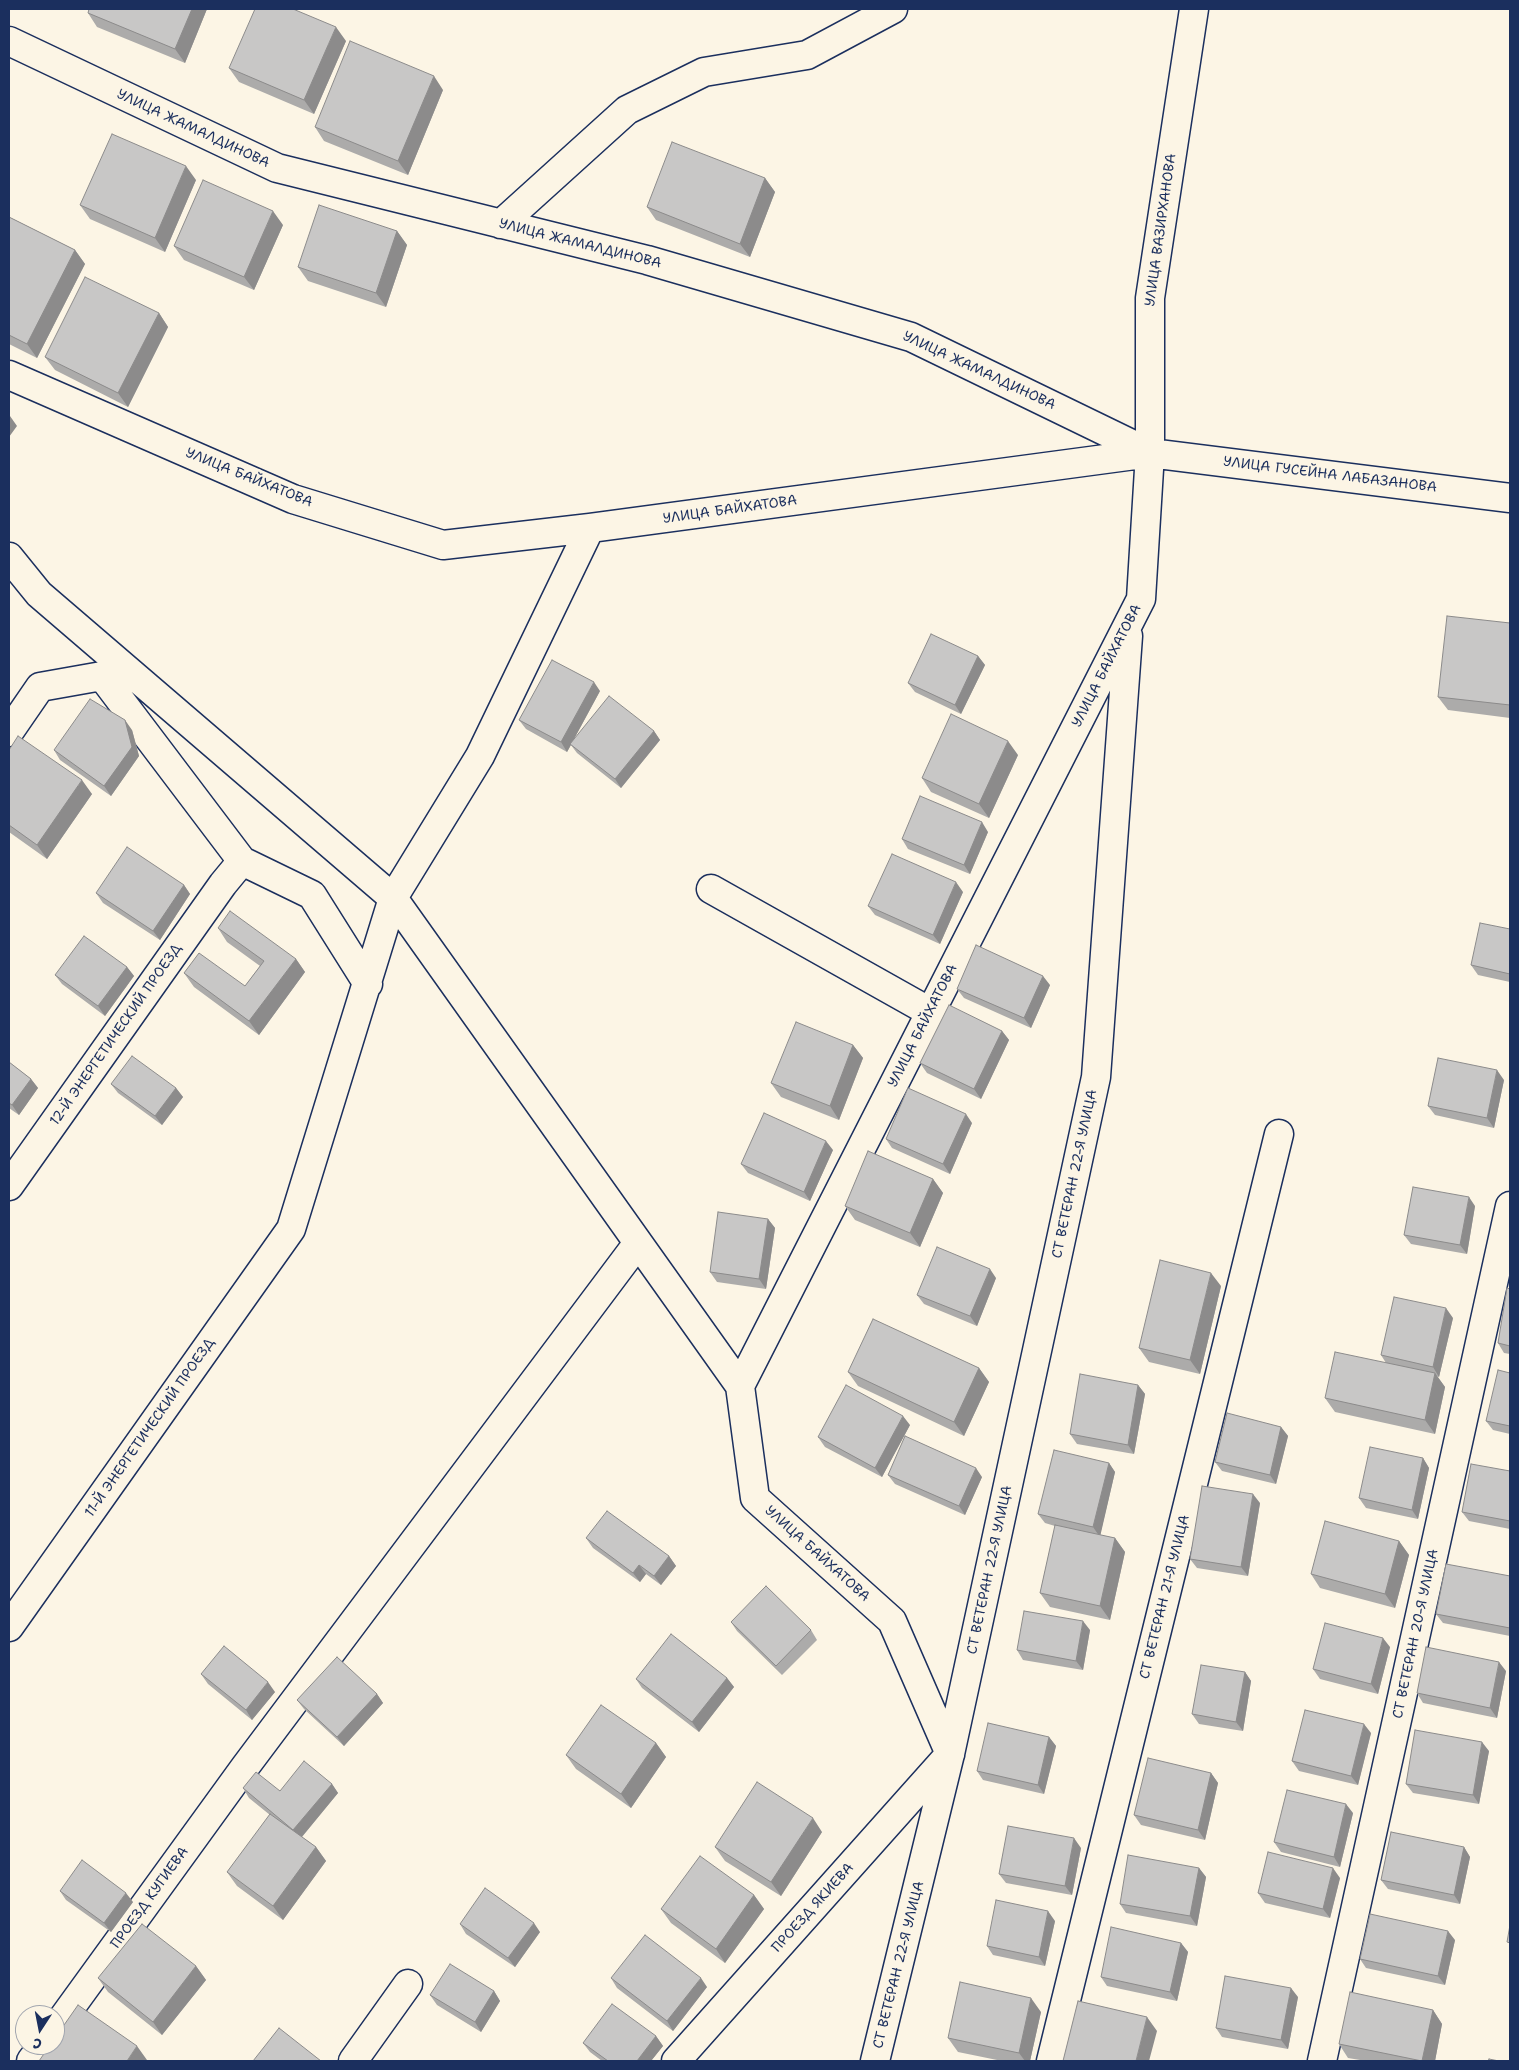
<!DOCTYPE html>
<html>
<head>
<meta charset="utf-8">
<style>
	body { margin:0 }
	#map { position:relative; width:1519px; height:2070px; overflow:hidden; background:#fcf5e5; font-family:"Shantell Sans",sans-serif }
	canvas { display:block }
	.frame { position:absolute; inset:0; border:10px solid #1b2f5e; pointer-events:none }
	.north { position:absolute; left:15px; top:2005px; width:50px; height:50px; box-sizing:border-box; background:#fcf5e5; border:1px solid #a2a6af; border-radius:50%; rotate:191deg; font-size:14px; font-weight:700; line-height:20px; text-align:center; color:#1b2f5e }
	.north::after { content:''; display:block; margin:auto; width:18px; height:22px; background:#1b2f5e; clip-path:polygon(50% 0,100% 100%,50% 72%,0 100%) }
</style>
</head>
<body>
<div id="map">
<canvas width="1519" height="2070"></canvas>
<div class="frame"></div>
<div class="north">С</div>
</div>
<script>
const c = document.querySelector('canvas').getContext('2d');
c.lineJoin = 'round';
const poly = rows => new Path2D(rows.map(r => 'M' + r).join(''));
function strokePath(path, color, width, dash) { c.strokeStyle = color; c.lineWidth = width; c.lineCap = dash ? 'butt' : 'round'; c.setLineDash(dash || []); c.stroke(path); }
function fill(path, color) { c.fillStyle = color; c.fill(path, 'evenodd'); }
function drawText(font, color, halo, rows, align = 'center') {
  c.font = font + ' "Shantell Sans",sans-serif'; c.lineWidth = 5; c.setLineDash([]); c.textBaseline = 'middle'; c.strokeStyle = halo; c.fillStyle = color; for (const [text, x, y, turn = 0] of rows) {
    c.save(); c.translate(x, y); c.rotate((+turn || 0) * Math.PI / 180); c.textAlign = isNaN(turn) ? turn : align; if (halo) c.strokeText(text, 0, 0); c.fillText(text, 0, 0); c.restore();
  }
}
const minor = poly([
	[9,41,277,168,647,260,911,337,1150,453,1510,498],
	[501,224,627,110,704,72,807,55,893,9],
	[9,375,293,499,443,545,590,528,1150,453,1141,599,740,1386,755,1498,892,1621,950,1754,676,2061],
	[1150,453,1150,298,1194,9],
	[9,557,39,594,393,898,740,1386],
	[9,732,40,687,102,676,242,861,312,895,368,984],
	[711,889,930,1012],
	[9,1186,223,884,242,861],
	[9,1627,291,1229,393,898,480,756,590,528],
	[55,2029,245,1767,638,1243],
	[31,2061,43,2045],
	[353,2061,408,1984],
	[875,2061,950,1754,1096,1077,1128,636],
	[1051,2061,1279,1134],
	[1322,2061,1510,1206]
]);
strokePath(minor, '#1b2f5e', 31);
strokePath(minor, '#fcf5e5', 28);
fill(poly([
	[207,9,185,63,97,27,88,13],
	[346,41,314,114,239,82,229,68],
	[443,90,408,175,324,141,315,127],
	[765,178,775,192,750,257,656,220,647,207],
	[196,180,165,252,90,219,80,205],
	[9,217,75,250,85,264,37,358,9,344],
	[283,225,254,290,184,260,174,246],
	[397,231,407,245,386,307,308,281,298,267],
	[159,313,168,327,128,407,55,370,45,357],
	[1510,623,1510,718,1448,710,1438,697],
	[978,656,985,665,961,714,915,692,908,683],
	[600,691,574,739,654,731,660,740,621,788,577,753,571,745,567,752,526,729,519,720],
	[132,730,139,756,111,796,60,760,54,750],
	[9,750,92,794,47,859,9,832],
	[1018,755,989,818,931,792,922,778],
	[988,832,970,874,908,849,902,839],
	[184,885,190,894,160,940,103,903,96,893],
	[963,892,940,944,875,915,868,906],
	[218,928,296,959,305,972,259,1035,194,987,184,973,245,986,260,966,227,942],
	[1510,929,1510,982,1478,975,1471,965],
	[127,967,134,976,105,1016,62,984,55,975],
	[1050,985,1031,1028,964,998,957,989],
	[1002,1031,1009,1040,981,1099,927,1073,920,1063],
	[853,1045,863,1058,839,1120,781,1097,771,1083],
	[9,1062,31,1079,38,1088,19,1115,9,1108],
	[1504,1080,1494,1128,1435,1115,1428,1106],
	[111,1084,176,1088,183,1097,162,1125,118,1093],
	[972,1123,950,1174,892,1148,886,1139],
	[833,1150,810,1201,748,1173,741,1164],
	[933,1179,943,1193,920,1247,855,1220,845,1206],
	[1475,1206,1467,1254,1411,1244,1404,1235],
	[768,1219,775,1228,766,1289,717,1282,710,1272],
	[996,1278,977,1326,924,1304,917,1295],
	[1221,1286,1200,1374,1149,1362,1139,1348],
	[1510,1289,1510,1354,1504,1353,1498,1343],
	[1453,1318,1439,1377,1437,1376,1445,1387,1435,1434,1335,1412,1325,1398,1386,1363,1381,1355],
	[979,1368,989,1382,964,1436,858,1386,848,1372],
	[1510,1373,1510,1434,1493,1430,1486,1421],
	[1138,1385,1145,1394,1134,1454,1077,1444,1070,1434],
	[910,1425,882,1477,825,1447,818,1437],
	[1281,1427,1288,1436,1276,1484,1222,1471,1215,1462],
	[1423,1458,1429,1468,1418,1519,1366,1508,1359,1498],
	[1109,1463,1115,1472,1100,1535,1115,1538,1125,1552,1110,1620,1050,1607,1040,1593,1055,1526,1045,1523,1038,1514],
	[1510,1471,1510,1529,1469,1521,1462,1512],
	[888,1475,982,1477,965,1515,895,1484],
	[1260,1503,1248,1576,1197,1568,1190,1559],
	[586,1538,669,1556,676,1566,661,1585,646,1574,640,1582,593,1548],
	[1399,1541,1409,1555,1395,1608,1320,1588,1311,1574],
	[1510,1576,1510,1636,1443,1623,1436,1614],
	[731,1622,811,1630,817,1640,782,1675,737,1631],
	[1090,1630,1083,1670,1023,1660,1017,1650],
	[1390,1647,1378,1694,1320,1679,1313,1669],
	[1506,1671,1497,1718,1423,1703,1417,1693],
	[1245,1672,1251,1681,1243,1731,1199,1724,1192,1714],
	[201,1674,275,1692,252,1720,208,1684],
	[727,1678,734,1687,699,1732,642,1688,636,1679],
	[377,1694,383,1703,344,1746,304,1709,297,1700],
	[1371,1733,1358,1785,1299,1771,1292,1761],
	[1049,1737,1056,1746,1044,1794,983,1780,977,1771],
	[656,1743,666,1757,631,1808,576,1769,566,1755],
	[1489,1751,1479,1804,1413,1793,1406,1784],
	[1211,1773,1218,1783,1205,1840,1141,1825,1134,1815],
	[332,1784,338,1793,302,1837,316,1847,326,1861,283,1920,237,1886,227,1872,270,1815,249,1798,243,1788,280,1791],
	[1353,1813,1340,1867,1281,1852,1274,1842],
	[822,1832,781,1896,725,1861,715,1847],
	[1464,1847,1470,1857,1460,1904,1388,1889,1381,1880],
	[1081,1848,1072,1895,1006,1883,999,1874],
	[1199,1868,1206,1877,1197,1926,1126,1913,1120,1904],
	[1340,1878,1330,1918,1265,1903,1258,1893],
	[60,1891,133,1902,111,1932,66,1900],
	[754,1895,764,1909,725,1963,671,1923,661,1909],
	[1055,1921,1045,1966,993,1955,987,1946],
	[460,1924,540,1932,515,1967,466,1934],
	[1455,1940,1445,1985,1366,1968,1360,1959],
	[1181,1943,1188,1952,1177,2001,1107,1986,1101,1977],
	[196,1966,206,1980,162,2035,108,1992,98,1978],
	[611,1978,707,1987,673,2031,617,1988],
	[494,1991,500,2001,481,2032,437,2005,430,1995],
	[1298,1997,1288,2049,1222,2037,1216,2028],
	[1433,2010,1442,2024,1435,2061,1366,2061,1348,2058,1339,2044],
	[1041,2012,1030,2061,1002,2061,958,2052,948,2038],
	[656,2036,663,2046,651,2061,602,2061,590,2052,583,2043]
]), '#acabaa');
fill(poly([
	[192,9,207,9,185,63,175,49],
	[336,27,346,41,314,114,304,100],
	[434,76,443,90,408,175,398,161],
	[186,166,196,180,165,252,155,238],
	[765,178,775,192,750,257,740,244],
	[273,211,283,225,254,290,244,277],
	[397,231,407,245,386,307,376,293],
	[75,250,85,264,37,358,27,344],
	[159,313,168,327,128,407,118,393],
	[10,416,17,426,9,437,9,419],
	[978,656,985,665,961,714,955,705],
	[594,682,600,691,567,752,561,742],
	[125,720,132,730,139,756,111,796,104,786],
	[654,731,660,740,621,788,615,779],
	[1008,741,1018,755,989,818,979,804],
	[82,780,92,794,47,859,37,845],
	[982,822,988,832,970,874,964,865],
	[956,882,963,892,940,944,933,935],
	[184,885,190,894,160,940,153,931],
	[296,959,305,972,259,1035,249,1021],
	[127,967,134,976,105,1016,98,1006],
	[1043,976,1050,985,1031,1028,1024,1018],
	[1002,1031,1009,1040,981,1099,974,1089],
	[853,1045,863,1058,839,1120,830,1106],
	[1497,1070,1504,1080,1494,1128,1487,1118],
	[31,1079,38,1088,19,1115,12,1105],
	[176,1088,183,1097,162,1125,155,1116],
	[966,1114,972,1123,950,1174,943,1164],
	[826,1141,833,1150,810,1201,804,1192],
	[933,1179,943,1193,920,1247,910,1233],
	[1469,1197,1475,1206,1467,1254,1460,1245],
	[768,1219,775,1228,766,1289,759,1279],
	[990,1269,996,1278,977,1326,970,1316],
	[1211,1273,1221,1286,1200,1374,1190,1360],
	[1446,1308,1453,1318,1439,1377,1433,1367],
	[979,1368,989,1382,964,1436,954,1422],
	[1435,1373,1445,1387,1435,1434,1425,1420],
	[1138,1385,1145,1394,1134,1454,1128,1445],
	[903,1416,910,1425,882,1477,875,1468],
	[1281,1427,1288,1436,1276,1484,1270,1475],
	[1423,1458,1429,1468,1418,1519,1412,1510],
	[1109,1463,1115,1472,1100,1537,1093,1527],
	[976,1468,982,1477,965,1515,959,1506],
	[1253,1494,1260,1503,1248,1576,1241,1567],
	[1115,1538,1125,1552,1110,1620,1100,1606],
	[1399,1541,1409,1555,1395,1608,1385,1594],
	[669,1556,676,1566,661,1585,654,1576],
	[639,1565,646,1574,640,1582,633,1573],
	[1083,1621,1090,1630,1083,1670,1076,1661],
	[1383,1638,1390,1647,1378,1694,1371,1684],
	[1499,1662,1506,1671,1497,1718,1490,1708],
	[1245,1672,1251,1681,1243,1731,1236,1722],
	[727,1678,734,1687,699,1732,692,1722],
	[268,1682,275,1692,252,1720,246,1710],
	[377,1694,383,1703,344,1746,337,1737],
	[1364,1724,1371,1733,1358,1785,1351,1776],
	[1049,1737,1056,1746,1044,1794,1038,1785],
	[1482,1742,1489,1751,1479,1804,1473,1795],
	[656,1743,666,1757,631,1808,621,1794],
	[1211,1773,1218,1783,1205,1840,1198,1830],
	[332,1784,338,1793,300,1839,293,1830],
	[1346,1804,1353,1813,1340,1867,1334,1857],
	[813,1818,822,1832,781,1896,771,1882],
	[1074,1838,1081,1848,1072,1895,1065,1886],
	[316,1847,326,1861,283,1920,273,1906],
	[1464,1847,1470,1857,1460,1904,1454,1895],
	[1199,1868,1206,1877,1197,1926,1190,1916],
	[1333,1868,1340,1878,1330,1918,1323,1909],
	[126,1893,133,1902,111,1932,104,1923],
	[754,1895,764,1909,725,1963,716,1949],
	[1048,1911,1055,1921,1045,1966,1039,1957],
	[534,1923,540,1932,515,1967,508,1958],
	[1448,1931,1455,1940,1445,1985,1438,1976],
	[1181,1943,1188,1952,1177,2001,1170,1992],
	[196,1966,206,1980,162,2035,153,2022],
	[701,1978,707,1987,673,2031,667,2021],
	[1291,1988,1298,1997,1288,2049,1281,2040],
	[494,1991,500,2001,481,2032,475,2022],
	[1031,1998,1041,2012,1030,2061,1025,2061,1019,2053],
	[1433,2010,1442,2024,1435,2061,1422,2061],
	[1147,2017,1157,2031,1149,2061,1136,2061],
	[656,2036,663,2046,651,2061,637,2061],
	[137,2046,147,2060,146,2061,127,2061]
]), '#8c8b8b');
const building = poly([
	[89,9,192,9,175,49,88,13,89,9],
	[255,9,293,9,336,27,304,100,229,68,255,9],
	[350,41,434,76,398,161,315,127,350,41],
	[112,134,186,166,155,238,80,205,112,134],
	[672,142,765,178,740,244,647,207,672,142],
	[203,180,273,211,244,277,174,246,203,180],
	[319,205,397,231,376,293,298,267,319,205],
	[9,217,75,250,27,344,9,335,9,217],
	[85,277,159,313,118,393,45,357,85,277],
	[1447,616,1510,623,1510,705,1438,697,1447,616],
	[931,634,978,656,955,705,908,683,931,634],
	[552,660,594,682,561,742,519,720,552,660],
	[609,696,654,731,615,779,570,744,609,696],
	[90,699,125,720,132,747,104,786,54,750,90,699],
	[951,714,1008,741,979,804,922,778,951,714],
	[18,736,82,780,37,845,9,825,9,750,18,736],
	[920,796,982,822,964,865,902,839,920,796],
	[127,847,184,885,153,931,96,893,127,847],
	[892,854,956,882,933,935,868,906,892,854],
	[230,911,296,959,249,1021,184,973,199,953,245,986,264,961,218,928,230,911],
	[1480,923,1510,929,1510,974,1471,965,1480,923],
	[84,936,127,967,98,1006,55,975,84,936],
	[976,945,1043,976,1024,1018,957,989,976,945],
	[949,1005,1002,1031,974,1089,920,1063,949,1005],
	[796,1022,853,1045,830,1106,771,1083,796,1022],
	[132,1056,176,1088,155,1116,111,1084,132,1056],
	[1438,1058,1497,1070,1487,1118,1428,1106,1438,1058],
	[9,1062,31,1079,12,1105,9,1103,9,1062],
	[908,1088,966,1114,943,1164,886,1139,908,1088],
	[764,1113,826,1141,804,1192,741,1164,764,1113],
	[868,1151,933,1179,910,1233,845,1206,868,1151],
	[1413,1187,1469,1197,1460,1245,1404,1235,1413,1187],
	[718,1212,768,1219,759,1279,710,1272,718,1212],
	[937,1247,990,1269,970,1316,917,1295,937,1247],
	[1160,1260,1211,1273,1190,1360,1139,1348,1160,1260],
	[1507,1288,1510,1289,1510,1346,1498,1343,1507,1288],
	[1394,1297,1446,1308,1433,1367,1381,1355,1394,1297],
	[873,1319,979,1368,954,1422,848,1372,873,1319],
	[1335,1352,1435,1373,1425,1420,1325,1398,1335,1352],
	[1498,1370,1510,1373,1510,1426,1486,1421,1498,1370],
	[1080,1374,1138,1385,1128,1445,1070,1434,1080,1374],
	[846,1385,903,1416,875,1468,818,1437,846,1385],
	[1227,1413,1281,1427,1270,1475,1215,1462,1227,1413],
	[905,1436,976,1468,959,1506,888,1475,905,1436],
	[1370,1447,1423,1458,1412,1510,1359,1498,1370,1447],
	[1054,1450,1109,1463,1093,1527,1038,1514,1054,1450],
	[1471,1464,1510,1471,1510,1521,1462,1512,1471,1464],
	[1202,1486,1253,1494,1241,1567,1190,1559,1202,1486],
	[607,1511,669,1556,654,1576,639,1565,633,1573,586,1538,607,1511],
	[1325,1521,1399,1541,1385,1594,1311,1574,1325,1521],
	[1055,1525,1115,1538,1100,1606,1040,1593,1055,1525],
	[1446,1564,1510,1576,1510,1628,1436,1614,1446,1564],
	[766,1586,811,1630,776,1666,731,1622,766,1586],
	[1024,1611,1083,1621,1076,1661,1017,1650,1024,1611],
	[1325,1623,1383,1638,1371,1684,1313,1669,1325,1623],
	[671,1634,727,1678,692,1722,636,1679,671,1634],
	[224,1646,268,1682,246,1710,201,1674,224,1646],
	[1426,1647,1499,1662,1490,1708,1417,1693,1426,1647],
	[337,1657,377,1694,337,1737,297,1700,337,1657],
	[1201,1665,1245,1672,1236,1722,1192,1714,1201,1665],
	[601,1705,656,1743,621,1794,566,1755,601,1705],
	[1305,1710,1364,1724,1351,1776,1292,1761,1305,1710],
	[988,1723,1049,1737,1038,1785,977,1771,988,1723],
	[1415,1730,1482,1742,1473,1795,1406,1784,1415,1730],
	[1148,1758,1211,1773,1198,1830,1134,1815,1148,1758],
	[304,1761,332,1784,293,1830,243,1788,256,1772,280,1791,304,1761],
	[757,1782,813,1818,771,1882,715,1847,757,1782],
	[1287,1790,1346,1804,1334,1857,1274,1842,1287,1790],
	[270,1814,316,1847,273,1906,227,1872,270,1814],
	[1008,1826,1074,1838,1065,1886,999,1874,1008,1826],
	[1391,1832,1464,1847,1454,1895,1381,1880,1391,1832],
	[1268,1852,1333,1868,1323,1909,1258,1893,1268,1852],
	[1128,1855,1199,1868,1190,1916,1120,1904,1128,1855],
	[700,1856,754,1895,716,1949,661,1909,700,1856],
	[82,1860,126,1893,104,1923,60,1891,82,1860],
	[485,1888,534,1923,508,1958,460,1924,485,1888],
	[996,1900,1048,1911,1039,1957,987,1946,996,1900],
	[1370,1914,1448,1931,1438,1976,1360,1959,1370,1914],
	[142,1924,196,1966,153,2022,98,1978,142,1924],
	[1510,1925,1510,1943,1507,1942,1510,1925],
	[1111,1927,1181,1943,1170,1992,1101,1977,1111,1927],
	[645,1935,701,1978,667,2021,611,1978,645,1935],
	[450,1964,494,1991,475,2022,430,1995,450,1964],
	[1225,1976,1291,1988,1281,2040,1216,2028,1225,1976],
	[960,1982,1031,1998,1019,2053,948,2038,960,1982],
	[1350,1992,1433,2010,1422,2061,1339,2044,1350,1992],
	[1078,2001,1147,2017,1136,2061,1063,2061,1078,2001],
	[612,2004,656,2036,637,2061,608,2061,583,2043,612,2004],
	[78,2005,137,2046,127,2061,39,2061,50,2045,55,2045,55,2038,78,2005],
	[279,2028,321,2061,253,2061,279,2028],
	[1489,2059,1499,2061,1488,2061,1489,2059]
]);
fill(building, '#c8c7c6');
strokePath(building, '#8c8b8b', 1);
drawText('14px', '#1b2f5e', '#fcf5e5', [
	["УЛИЦА ЖАМАЛДИНОВА",193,129,25],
	["УЛИЦА ВАЗИРХАНОВА",1161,230,-82],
	["УЛИЦА ЖАМАЛДИНОВА",580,244,14],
	["УЛИЦА ЖАМАЛДИНОВА",979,371,25],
	["УЛИЦА ГУСЕЙНА ЛАБАЗАНОВА",1330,475,7],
	["УЛИЦА БАЙХАТОВА",249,478,22],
	["УЛИЦА БАЙХАТОВА",730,510,-8],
	["УЛИЦА БАЙХАТОВА",1107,666,-63],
	["УЛИЦА БАЙХАТОВА",923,1026,-63],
	["12-Й ЭНЕРГЕТИЧЕСКИЙ ПРОЕЗД",116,1035,-55],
	["СТ ВЕТЕРАН 22-Я УЛИЦА",1075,1174,-78],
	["11-Й ЭНЕРГЕТИЧЕСКИЙ ПРОЕЗД",150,1428,-55],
	["УЛИЦА БАЙХАТОВА",817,1554,42],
	["СТ ВЕТЕРАН 22-Я УЛИЦА",990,1570,-78],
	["СТ ВЕТЕРАН 21-Я УЛИЦА",1165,1597,-76],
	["СТ ВЕТЕРАН 20-Я УЛИЦА",1416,1634,-78],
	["ПРОЕЗД КУГИЕВА",150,1898,-54],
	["ПРОЕЗД ЯКИЕВА",813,1908,-48],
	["СТ ВЕТЕРАН 22-Я УЛИЦА",899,1965,-76]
]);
</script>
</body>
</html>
